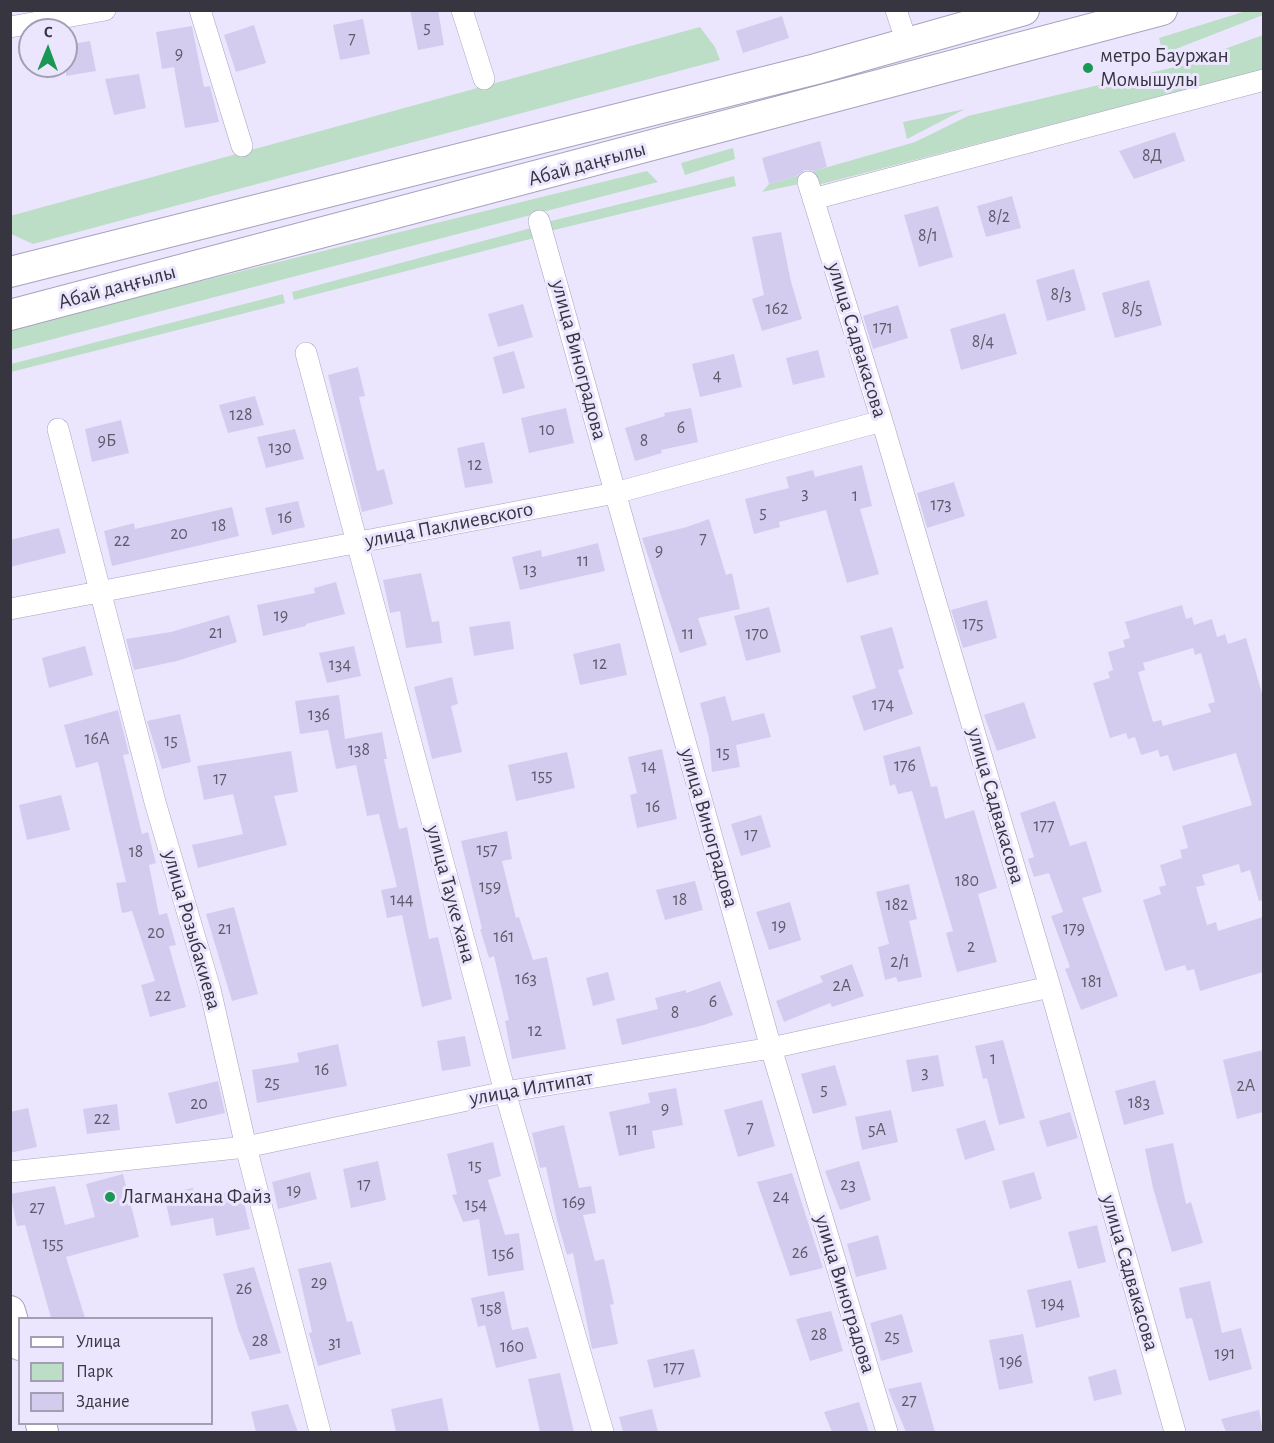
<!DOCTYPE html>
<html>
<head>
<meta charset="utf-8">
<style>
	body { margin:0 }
	#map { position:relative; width:1274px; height:1443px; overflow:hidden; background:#ebe6fe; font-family:"Alegreya Sans",sans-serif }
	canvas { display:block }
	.frame { position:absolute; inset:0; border:12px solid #373540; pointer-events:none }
	.legend { position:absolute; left:18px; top:1317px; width:195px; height:108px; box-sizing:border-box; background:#ebe6fe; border:2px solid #a39fb2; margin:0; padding:8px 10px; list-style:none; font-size:18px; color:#373540 }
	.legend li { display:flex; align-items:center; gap:12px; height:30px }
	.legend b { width:30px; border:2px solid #a39fb2 }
	.north { position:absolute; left:18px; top:18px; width:60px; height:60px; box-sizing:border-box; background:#ebe6fe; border:2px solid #a39fb2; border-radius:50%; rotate:1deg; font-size:16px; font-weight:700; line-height:24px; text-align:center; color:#373540 }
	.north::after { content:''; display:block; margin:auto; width:21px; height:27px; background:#1a9755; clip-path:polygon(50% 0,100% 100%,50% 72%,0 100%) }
</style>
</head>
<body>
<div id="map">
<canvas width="1274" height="1443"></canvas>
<div class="frame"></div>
<ul class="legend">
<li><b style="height:8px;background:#fff"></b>Улица</li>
<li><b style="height:16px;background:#bddec6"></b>Парк</li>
<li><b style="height:16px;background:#d4ccee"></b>Здание</li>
</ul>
<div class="north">С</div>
</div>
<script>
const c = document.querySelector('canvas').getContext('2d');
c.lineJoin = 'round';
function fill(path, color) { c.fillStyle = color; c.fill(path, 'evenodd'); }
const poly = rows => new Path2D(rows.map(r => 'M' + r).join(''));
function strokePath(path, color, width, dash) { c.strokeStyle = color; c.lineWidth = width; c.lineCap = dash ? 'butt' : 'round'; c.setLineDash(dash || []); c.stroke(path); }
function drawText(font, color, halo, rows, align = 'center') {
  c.font = font + ' "Alegreya Sans",sans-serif'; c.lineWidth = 6; c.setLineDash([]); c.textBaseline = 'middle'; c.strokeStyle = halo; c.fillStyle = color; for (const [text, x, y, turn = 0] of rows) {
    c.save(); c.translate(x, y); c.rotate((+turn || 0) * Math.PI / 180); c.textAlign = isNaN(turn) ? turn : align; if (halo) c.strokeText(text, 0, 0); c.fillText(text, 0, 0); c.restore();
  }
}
fill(poly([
	[1246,11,1263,11,1263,15,1163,54,1159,38],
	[700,27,715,47,720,60,33,244,11,234,10,216],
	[1263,35,1263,70,810,187,808,182,762,192,769,184,915,142,968,116,1175,67],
	[965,109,907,139,903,122],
	[733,148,735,159,685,175,681,163],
	[647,171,658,182,11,350,11,328],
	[734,176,736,186,550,231,547,222],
	[535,227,538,237,294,300,292,292],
	[283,294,285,303,11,372,11,364]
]), '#bddec6');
fill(poly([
	[410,10,438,10,444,45,418,50],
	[782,16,789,38,743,53,736,31],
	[363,19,370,54,340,60,333,25],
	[254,25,266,63,236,72,224,35],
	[192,26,204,87,210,86,219,122,185,128,174,67,162,69,156,32],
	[90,41,96,71,66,76,66,45],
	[139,74,146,108,114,115,105,79],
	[1175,132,1185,161,1134,179,1119,151],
	[820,141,827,167,814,171,805,170,797,176,769,184,762,158],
	[1012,196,1021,228,986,237,977,206],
	[938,206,953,257,919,267,904,215],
	[781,232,791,282,802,319,762,331,752,299,764,295,752,237],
	[1074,269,1086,310,1047,321,1036,280],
	[1149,280,1162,325,1115,338,1102,293],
	[523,304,533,337,498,347,488,314],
	[898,305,908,338,873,349,863,316],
	[1005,313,1017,354,961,370,950,329],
	[818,350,825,377,793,385,786,358],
	[514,351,525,388,503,394,493,357],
	[734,354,742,387,700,397,692,364],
	[358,367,365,396,359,397,377,471,384,469,393,504,362,512,328,375],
	[255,396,264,425,228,433,219,405],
	[566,408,574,443,529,453,521,418],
	[691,408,698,442,661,450,662,453,635,461,625,428,665,416,664,413],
	[121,420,129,453,92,462,85,429],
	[295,429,304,459,266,468,257,437],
	[484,442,493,483,465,488,457,448],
	[862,465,872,506,860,509,879,574,847,583,826,510,779,522,780,527,754,534,745,499,789,488,786,477,813,470,815,477],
	[954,482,965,516,927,528,917,493],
	[298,501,305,527,272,535,265,508],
	[232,507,239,536,112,566,104,531,134,523,135,529],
	[709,519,726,575,732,573,740,609,698,618,707,645,680,653,642,538,687,527],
	[59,528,66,553,10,567,10,540],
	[598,543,605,571,520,590,512,557,541,550,542,557],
	[421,573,432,622,439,621,442,643,406,648,400,611,390,613,383,580],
	[336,582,345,614,306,624,306,626,263,636,257,605,315,593,314,588],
	[987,600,997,638,963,648,951,610],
	[1182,605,1186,619,1192,617,1194,625,1212,619,1217,637,1225,634,1228,644,1246,638,1263,697,1263,900,1259,901,1250,870,1241,873,1239,864,1202,875,1205,885,1196,887,1207,925,1216,922,1218,931,1263,917,1263,972,1200,991,1194,969,1187,971,1185,965,1165,971,1143,900,1161,894,1159,887,1166,885,1160,865,1182,858,1180,850,1188,848,1182,826,1252,805,1236,753,1173,771,1168,755,1160,757,1158,750,1141,755,1135,737,1128,739,1126,733,1110,738,1093,683,1110,678,1108,672,1113,670,1108,652,1125,647,1123,640,1130,638,1125,622],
	[1193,648,1195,655,1201,653,1215,702,1208,704,1211,712,1163,726,1161,720,1153,722,1138,672,1145,670,1143,663],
	[769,607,781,652,746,661,734,616],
	[229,615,237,642,177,661,134,670,126,639,171,632],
	[510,621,514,649,474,656,469,627],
	[892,627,904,668,898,670,913,714,864,731,852,696,876,688,860,636],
	[620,643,627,675,580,685,573,654],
	[85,646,93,675,49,688,42,658],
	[354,646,361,676,327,683,319,653],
	[452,677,458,704,451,706,462,752,432,759,414,687],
	[339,695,345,739,382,732,387,759,384,759,399,829,407,827,429,939,438,937,452,999,422,1007,402,915,387,918,381,890,397,887,379,814,367,816,356,765,336,769,328,730,300,734,295,701],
	[725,696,732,721,764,713,771,737,736,745,740,767,712,772,709,738,700,703],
	[1024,702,1036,738,997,751,984,715],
	[118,710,129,754,123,755,142,834,148,832,156,863,149,865,159,915,167,913,176,945,169,946,186,1007,150,1017,141,985,155,981,132,911,122,913,116,883,126,882,98,762,76,768,64,725],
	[180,714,191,762,162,769,147,721],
	[920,746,931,787,937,786,945,819,974,810,997,888,978,894,997,962,957,972,946,933,953,931,912,791,898,794,895,784,890,786,883,756],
	[662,749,677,819,637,828,630,795,637,793,628,757],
	[291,751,298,792,274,796,287,845,198,868,192,845,243,834,233,794,204,800,197,766],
	[567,752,575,788,516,801,508,765],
	[61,795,70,830,27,840,19,805],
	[1055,801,1070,846,1086,841,1102,892,1082,898,1118,996,1081,1010,1065,969,1070,967,1051,916,1063,912,1049,873,1034,877,1028,859,1034,857,1020,813],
	[761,815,771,847,741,856,731,824],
	[507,831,512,859,502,861,516,918,519,917,533,960,547,957,566,1049,512,1059,505,1021,509,1020,494,956,489,958,480,929,482,929,461,841],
	[695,881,703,910,665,920,656,890],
	[909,884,917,919,909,921,922,977,898,982,896,977,885,980,878,947,889,944,876,892],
	[790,902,801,940,769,950,756,912],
	[234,907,258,994,232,1001,206,914],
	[852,964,864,996,832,1007,830,1003,784,1022,776,1001,823,982,820,976],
	[608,972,615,1000,593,1006,586,978],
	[720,981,733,1015,704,1025,622,1045,616,1019,658,1009,655,998,686,990,686,993],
	[465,1036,471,1066,442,1071,437,1041],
	[1003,1040,1025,1118,999,1125,987,1078,983,1079,975,1046],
	[338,1044,347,1086,257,1103,252,1070,299,1062,297,1053],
	[1263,1050,1263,1112,1237,1119,1223,1060],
	[938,1055,944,1086,912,1092,906,1060],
	[835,1065,847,1105,813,1114,801,1074],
	[1155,1080,1164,1114,1124,1125,1115,1091],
	[218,1081,225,1113,176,1124,168,1093],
	[676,1088,683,1125,652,1131,655,1148,619,1156,609,1112,650,1103,648,1093],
	[762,1100,775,1146,738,1157,724,1110],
	[117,1104,120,1130,87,1134,83,1109],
	[28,1108,37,1147,10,1153,10,1112],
	[891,1110,898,1142,862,1150,855,1117],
	[1070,1112,1078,1138,1047,1147,1039,1121],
	[985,1120,995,1150,965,1160,956,1129],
	[564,1125,579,1188,591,1186,596,1213,583,1215,595,1261,604,1259,614,1304,610,1305,618,1344,592,1349,573,1253,567,1255,557,1220,546,1167,540,1168,532,1133],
	[493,1142,501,1176,488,1180,505,1235,519,1233,524,1270,488,1276,479,1219,463,1222,452,1195,457,1194,447,1154],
	[1173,1143,1186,1204,1191,1202,1203,1243,1172,1252,1153,1188,1145,1149],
	[378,1161,386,1200,351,1208,343,1169],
	[859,1161,871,1200,840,1210,825,1171],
	[310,1172,317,1199,278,1209,272,1182],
	[1034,1172,1042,1199,1010,1209,1002,1181],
	[792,1173,823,1268,790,1276,757,1182],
	[123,1174,139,1237,66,1257,85,1318,51,1318,25,1225,17,1226,10,1194,55,1186,65,1225,95,1217,86,1184],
	[193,1188,195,1199,241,1189,250,1229,216,1236,213,1218,171,1226,164,1194],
	[1097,1225,1106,1262,1078,1269,1068,1232],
	[878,1235,887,1269,856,1277,847,1244],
	[331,1262,347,1322,352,1321,361,1354,318,1366,309,1333,312,1332,298,1269],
	[254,1267,281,1353,250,1360,238,1329,223,1274],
	[1071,1280,1080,1317,1036,1328,1027,1290],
	[1210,1281,1222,1333,1241,1328,1252,1369,1209,1381,1192,1318,1186,1319,1179,1288],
	[504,1291,512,1330,528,1327,537,1358,496,1368,485,1325,478,1327,471,1298],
	[831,1311,843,1351,810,1361,796,1319],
	[902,1314,913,1352,881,1361,870,1323],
	[1023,1334,1033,1383,999,1390,989,1340],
	[694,1349,701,1377,654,1388,647,1360],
	[1116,1369,1122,1394,1094,1401,1088,1377],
	[560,1373,574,1432,540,1432,528,1379],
	[921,1382,935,1432,906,1432,888,1389],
	[442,1398,449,1432,396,1432,391,1409],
	[859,1402,869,1432,832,1432,824,1412],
	[288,1404,298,1432,256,1432,251,1412],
	[652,1409,658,1432,623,1432,619,1417],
	[1259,1410,1263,1432,1226,1432,1221,1419]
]), '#d4ccee');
const minor = poly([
	[200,10,242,146],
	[462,10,484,79],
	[896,10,907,43],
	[10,27,105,10],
	[808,182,882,421,1050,987,1175,1432],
	[813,199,1264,80],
	[539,221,771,1048,887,1432],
	[306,353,505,1092,603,1432],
	[58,429,155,802,210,989,246,1147,320,1432],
	[10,609,615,493,882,421],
	[10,1172,246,1147,505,1092,771,1048,1050,987]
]);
const secondary = poly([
	[10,272,816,69,1024,10],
	[10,315,1162,10],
	[10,1311,20,1345],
	[41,1424,43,1432]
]);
strokePath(minor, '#a9a2be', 22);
strokePath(secondary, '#a9a2be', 32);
strokePath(minor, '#fff', 21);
strokePath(secondary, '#fff', 30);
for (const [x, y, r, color] of [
	[1088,68,6,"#1a9755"],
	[110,1197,6,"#1a9755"]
]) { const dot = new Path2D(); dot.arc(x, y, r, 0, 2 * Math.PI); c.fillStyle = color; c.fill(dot); strokePath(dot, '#ebe6fe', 2); }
drawText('18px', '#5e5b6c', null, [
	["5",427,28],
	["7",352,39],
	["9",179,54],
	["8Д",1152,156],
	["8/2",999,217],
	["8/1",928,236],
	["8/3",1061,295],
	["162",777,309],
	["8/5",1132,309],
	["171",883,328],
	["8/4",983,342],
	["4",717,376],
	["128",241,415],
	["6",681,428],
	["10",547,430],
	["9Б",107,441],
	["8",644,441],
	["130",280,448],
	["12",475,465],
	["3",805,494],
	["1",855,496],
	["173",941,505],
	["5",763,513],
	["16",285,518],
	["18",219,526],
	["20",179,534],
	["7",703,539],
	["22",122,541],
	["9",659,551],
	["11",583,561],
	["13",530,570],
	["19",281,616],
	["175",973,624],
	["21",216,633],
	["11",688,634],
	["170",757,634],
	["12",600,664],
	["134",340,665],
	["174",883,705],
	["136",319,715],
	["16А",97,739],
	["15",171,741],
	["138",359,750],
	["15",723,753],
	["176",905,766],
	["14",649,767],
	["155",542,776],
	["17",220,779],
	["16",653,807],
	["177",1044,826],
	["17",751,835],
	["157",487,850],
	["18",136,852],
	["180",967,881],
	["159",490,887],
	["144",402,900],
	["18",680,900],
	["182",897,905],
	["19",779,926],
	["21",225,929],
	["179",1074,929],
	["20",156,933],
	["161",504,937],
	["2",971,947],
	["2/1",900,962],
	["163",526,979],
	["181",1092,982],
	["2А",842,986],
	["22",163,996],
	["6",713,1002],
	["8",675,1013],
	["12",535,1031],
	["1",993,1059],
	["16",322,1070],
	["3",925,1073],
	["25",272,1083],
	["2А",1246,1086],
	["5",824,1090],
	["183",1139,1103],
	["20",199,1104],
	["9",665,1109],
	["22",102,1119],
	["7",750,1128],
	["11",632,1130],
	["5А",877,1130],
	["15",475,1166],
	["17",364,1185],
	["23",848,1185],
	["19",294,1191],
	["24",781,1197],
	["169",574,1203],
	["154",476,1205],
	["27",37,1208],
	["155",53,1244],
	["26",800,1253],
	["156",503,1254],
	["29",319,1283],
	["26",244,1289],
	["194",1053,1304],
	["158",491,1309],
	["28",819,1335],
	["25",892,1337],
	["28",260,1341],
	["31",335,1343],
	["160",512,1347],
	["191",1225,1354],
	["196",1011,1362],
	["177",674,1368],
	["27",909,1401]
]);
drawText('21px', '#373540', '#ebe6fe', [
	["метро Бауржан",1100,56],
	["Момышулы",1100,80],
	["Лагманхана Файз",122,1197]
], 'left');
drawText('21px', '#373540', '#ebe6fe', [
	["Абай даңғылы",587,164,-15],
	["Абай даңғылы",117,287,-15],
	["улица Садвакасова",857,340,73],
	["улица Виноградова",579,360,75],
	["улица Паклиевского",449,525,-11],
	["улица Садвакасова",996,806,74],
	["улица Виноградова",709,828,74],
	["улица Тауке хана",451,894,75],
	["улица Розыбакиева",192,930,74],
	["улица Илтипат",531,1088,-10],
	["улица Садвакасова",1130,1273,74],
	["улица Виноградова",845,1294,73]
]);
</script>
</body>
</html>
